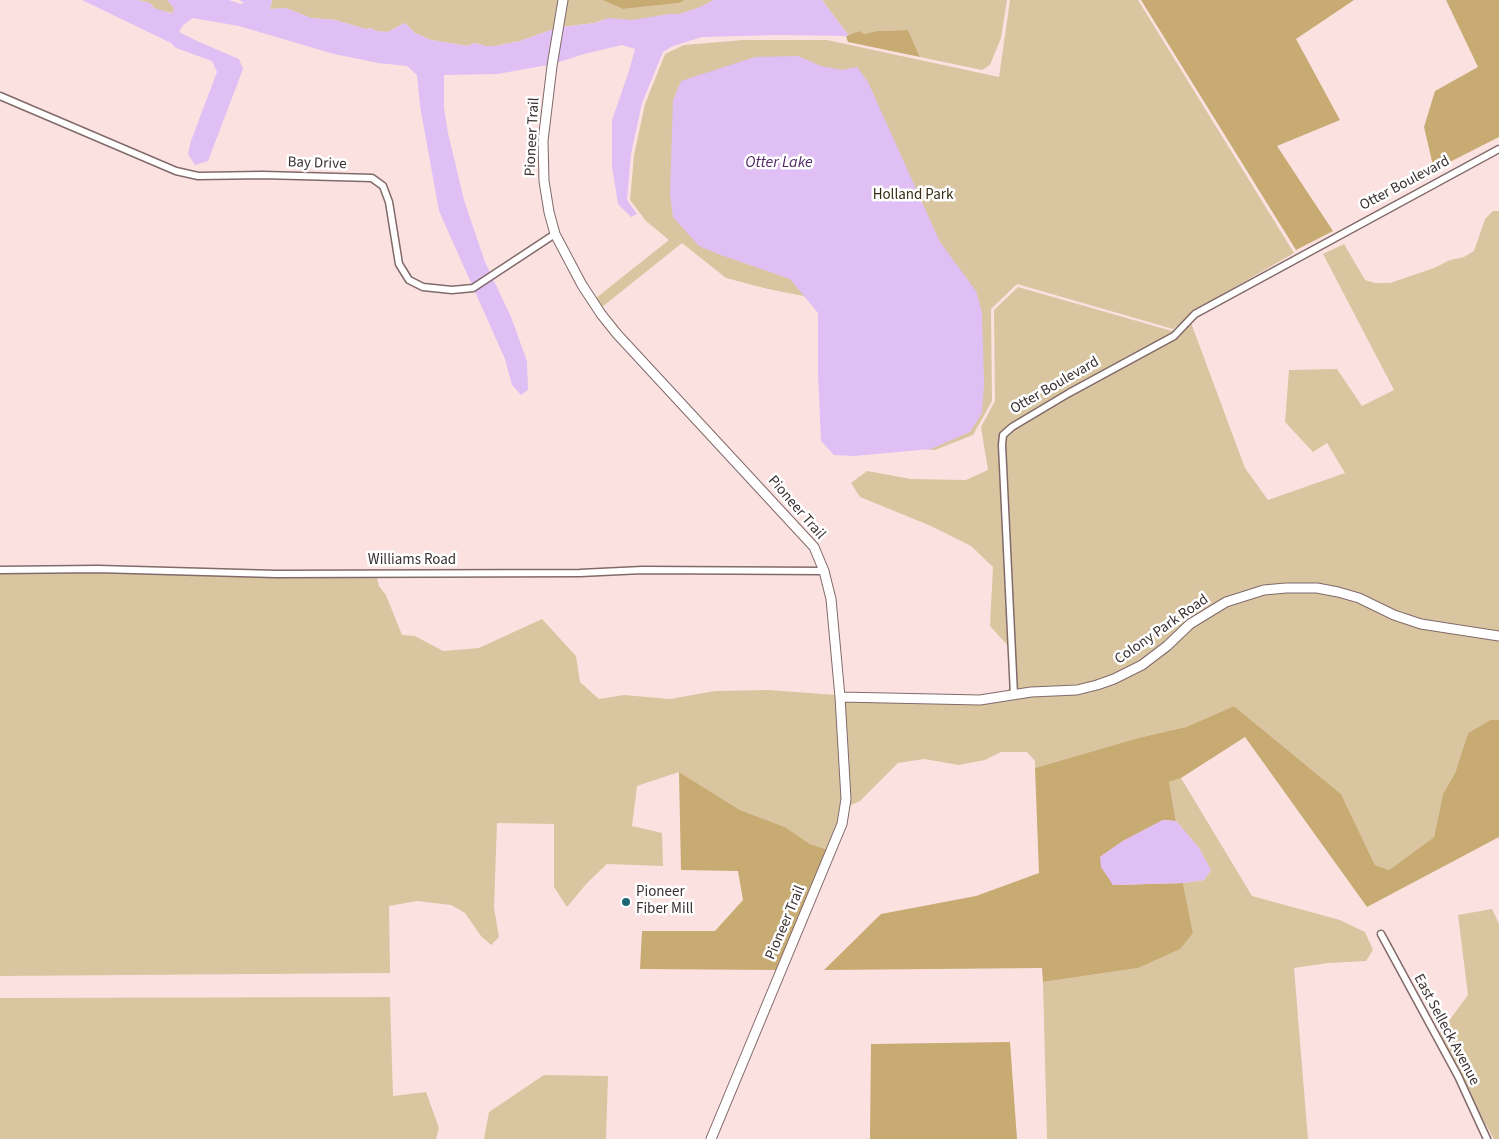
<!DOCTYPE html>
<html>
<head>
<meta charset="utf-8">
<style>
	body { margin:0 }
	canvas { display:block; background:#fce1e1 }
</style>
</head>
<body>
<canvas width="1499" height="1139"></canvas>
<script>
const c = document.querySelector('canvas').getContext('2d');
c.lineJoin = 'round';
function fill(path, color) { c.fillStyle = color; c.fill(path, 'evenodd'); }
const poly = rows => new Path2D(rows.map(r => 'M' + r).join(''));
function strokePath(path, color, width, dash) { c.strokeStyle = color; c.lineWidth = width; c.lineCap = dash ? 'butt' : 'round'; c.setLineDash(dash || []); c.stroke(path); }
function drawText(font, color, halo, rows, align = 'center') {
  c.font = font + ' "Source Sans 3",sans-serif'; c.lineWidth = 5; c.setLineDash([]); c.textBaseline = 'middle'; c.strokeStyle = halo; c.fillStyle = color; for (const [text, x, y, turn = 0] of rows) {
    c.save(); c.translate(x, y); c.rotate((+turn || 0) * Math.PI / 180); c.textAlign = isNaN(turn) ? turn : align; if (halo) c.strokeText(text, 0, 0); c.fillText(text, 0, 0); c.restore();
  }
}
fill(poly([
	[137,0,167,0,174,8,173,13,158,10,154,8,150,3],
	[272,0,560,0,554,29,520,41,496,46,485,46,475,43,467,46,431,40,415,33,405,23,388,32,376,31,371,28,366,29,335,20,311,18,286,8,270,9],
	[567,0,602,0,623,9,679,3,685,0,714,0,701,7,680,14,669,14,640,20,602,20,595,23,562,27],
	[822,0,1007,0,1001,38,990,65,982,70,920,57,908,30,877,31,864,34,860,31,849,36],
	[1010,0,1138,0,1294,253,1223,294,1173,329,1017,284,991,309,992,401,973,435,935,450,833,441,829,301,768,289,726,278,682,243,602,307,596,298,669,240,646,221,630,200,634,155,645,104,665,54,684,45,743,40,827,40,999,77],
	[1493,211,1499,211,1499,632,1431,623,1408,617,1360,595,1263,587,1188,621,1164,643,1140,662,1112,676,1076,686,1007,692,1012,681,1009,647,990,626,993,567,971,546,931,526,860,497,851,483,867,471,911,479,966,480,988,470,981,427,995,401,994,310,1018,287,1172,331,1190,320,1245,468,1268,500,1345,473,1327,443,1313,452,1285,422,1289,370,1337,369,1362,406,1394,390,1323,254,1344,244,1365,280,1375,283,1390,283,1434,268,1450,260,1464,257,1474,251,1485,219],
	[0,570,376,573,379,586,386,595,402,635,415,636,443,651,479,648,542,619,576,656,580,682,599,699,624,695,670,699,715,691,769,690,836,695,842,799,839,823,828,850,810,844,785,827,740,810,679,772,637,786,632,826,662,833,663,866,607,864,587,883,567,907,554,887,554,824,497,823,494,908,499,937,491,945,481,936,465,913,451,905,417,901,389,906,390,973,0,976],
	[1286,591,1316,591,1338,595,1376,609,1499,639,1499,720,1490,720,1468,733,1455,773,1443,794,1434,837,1389,870,1375,865,1341,794,1234,706,1186,727,1138,738,1035,768,1035,761,1027,752,1001,752,985,760,959,765,924,759,898,763,860,801,849,806,844,701,980,703,1115,682,1193,626,1227,605,1265,593],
	[1181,778,1252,896,1340,920,1365,932,1373,950,1366,961,1328,963,1294,968,1308,1139,1047,1139,1043,982,1138,968,1193,933,1183,883,1204,880,1211,870,1199,848,1176,821,1169,782],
	[1492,909,1499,924,1499,1139,1494,1139,1437,1037,1468,995,1458,915],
	[390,997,393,1096,426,1092,439,1128,436,1139,0,1139,0,998],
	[544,1075,608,1076,606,1139,484,1139,489,1112]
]), '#d9c6a0');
fill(poly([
	[602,0,685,0,679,3,623,9],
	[1141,0,1354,0,1296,39,1340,120,1277,146,1333,231,1296,250],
	[1446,0,1499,0,1499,137,1434,170,1424,127,1435,91,1478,67],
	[908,30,920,57,848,42,846,36,860,31,864,34,877,31],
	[1234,706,1341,794,1375,865,1389,870,1434,837,1443,794,1455,773,1468,733,1490,720,1499,720,1499,837,1367,907,1245,737,1181,778,1169,782,1176,821,1163,820,1123,841,1100,857,1113,885,1183,883,1193,933,1180,949,1138,968,1043,982,1042,968,824,970,881,914,976,896,1039,873,1035,768,1138,738,1186,727],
	[679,772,740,810,785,827,810,844,828,850,778,970,640,969,642,931,715,931,743,900,738,871,681,870],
	[1010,1042,1017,1139,870,1139,871,1044]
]), '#c7ab73');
fill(poly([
	[82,0,137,0,150,3,154,8,170,13,173,13,174,8,167,0,229,0,241,4,244,3,239,0,272,0,270,9,286,8,311,18,335,20,366,29,371,28,376,31,388,32,405,23,415,33,431,40,467,46,475,43,485,46,496,46,520,41,554,29,548,65,497,74,444,75,444,108,448,133,464,200,485,262,511,317,527,361,528,390,521,395,512,385,505,359,439,211,420,106,417,75,407,66,378,63,334,54,239,26,193,18,183,25,179,32,197,41,239,59,243,69,208,161,195,165,188,154,191,141,217,72,212,61,176,48,171,43],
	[714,0,822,0,849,36,779,35,702,37,673,46,663,52,642,103,631,154,627,200,637,214,631,217,618,204,612,167,612,120,629,71,635,49,622,45,584,54,556,63,562,27,595,23,608,18,632,20,669,14,680,14,700,7],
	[798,56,821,66,842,70,857,67,868,82,940,242,976,291,982,313,984,384,982,413,970,432,931,449,854,456,834,455,821,441,818,376,818,313,790,279,718,254,699,246,673,217,670,194,673,100,681,81,755,57],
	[1163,820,1176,821,1199,848,1211,870,1204,880,1183,883,1113,885,1101,867,1100,857,1123,841]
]), '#e0bff4');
const street = poly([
	[0,96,176,171,198,176,263,175,372,178,383,186,389,202,399,264,409,280,423,287,452,290,473,288,555,234],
	[0,570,98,569,276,574,580,573,642,570,824,571],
	[1014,695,1002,445,1003,435,1012,427,1069,393,1174,336,1195,314,1499,149],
	[1381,934,1458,1076,1487,1139]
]);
const secondary = poly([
	[563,0,552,66,543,141,544,181,549,212,555,234,582,285,601,314,617,334,814,547,824,571,831,599,840,697,846,799,842,824,711,1139],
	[840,697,980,700,1031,692,1077,690,1097,685,1114,679,1142,665,1167,646,1190,624,1226,602,1264,590,1286,588,1317,588,1338,592,1359,598,1394,615,1421,624,1499,636]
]);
strokePath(street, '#816a69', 9);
strokePath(secondary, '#816a69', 11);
strokePath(street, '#fff', 6);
strokePath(secondary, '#fff', 9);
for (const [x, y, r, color] of [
	[626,902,5,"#1f6675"]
]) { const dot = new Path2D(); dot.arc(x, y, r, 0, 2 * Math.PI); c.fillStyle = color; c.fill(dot); strokePath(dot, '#fff', 2); }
drawText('15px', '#3a3030', '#fff', [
	["Pioneer Trail",533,137,-87],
	["Bay Drive",317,164,2],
	["Otter Boulevard",1405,184,-28],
	["Otter Boulevard",1055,386,-30],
	["Pioneer Trail",796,508,49],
	["Williams Road",412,561],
	["Colony Park Road",1162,630,-35],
	["Pioneer Trail",786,923,-67],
	["East Selleck Avenue",1446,1030,62]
]);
drawText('15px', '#392d13', '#fff', [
	["Holland Park",913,196]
]);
drawText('15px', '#3a3030', '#fff', [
	["Pioneer",636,893],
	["Fiber Mill",636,910]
], 'left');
drawText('italic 16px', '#532968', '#fff', [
	["Otter Lake",779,163]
]);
</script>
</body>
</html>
